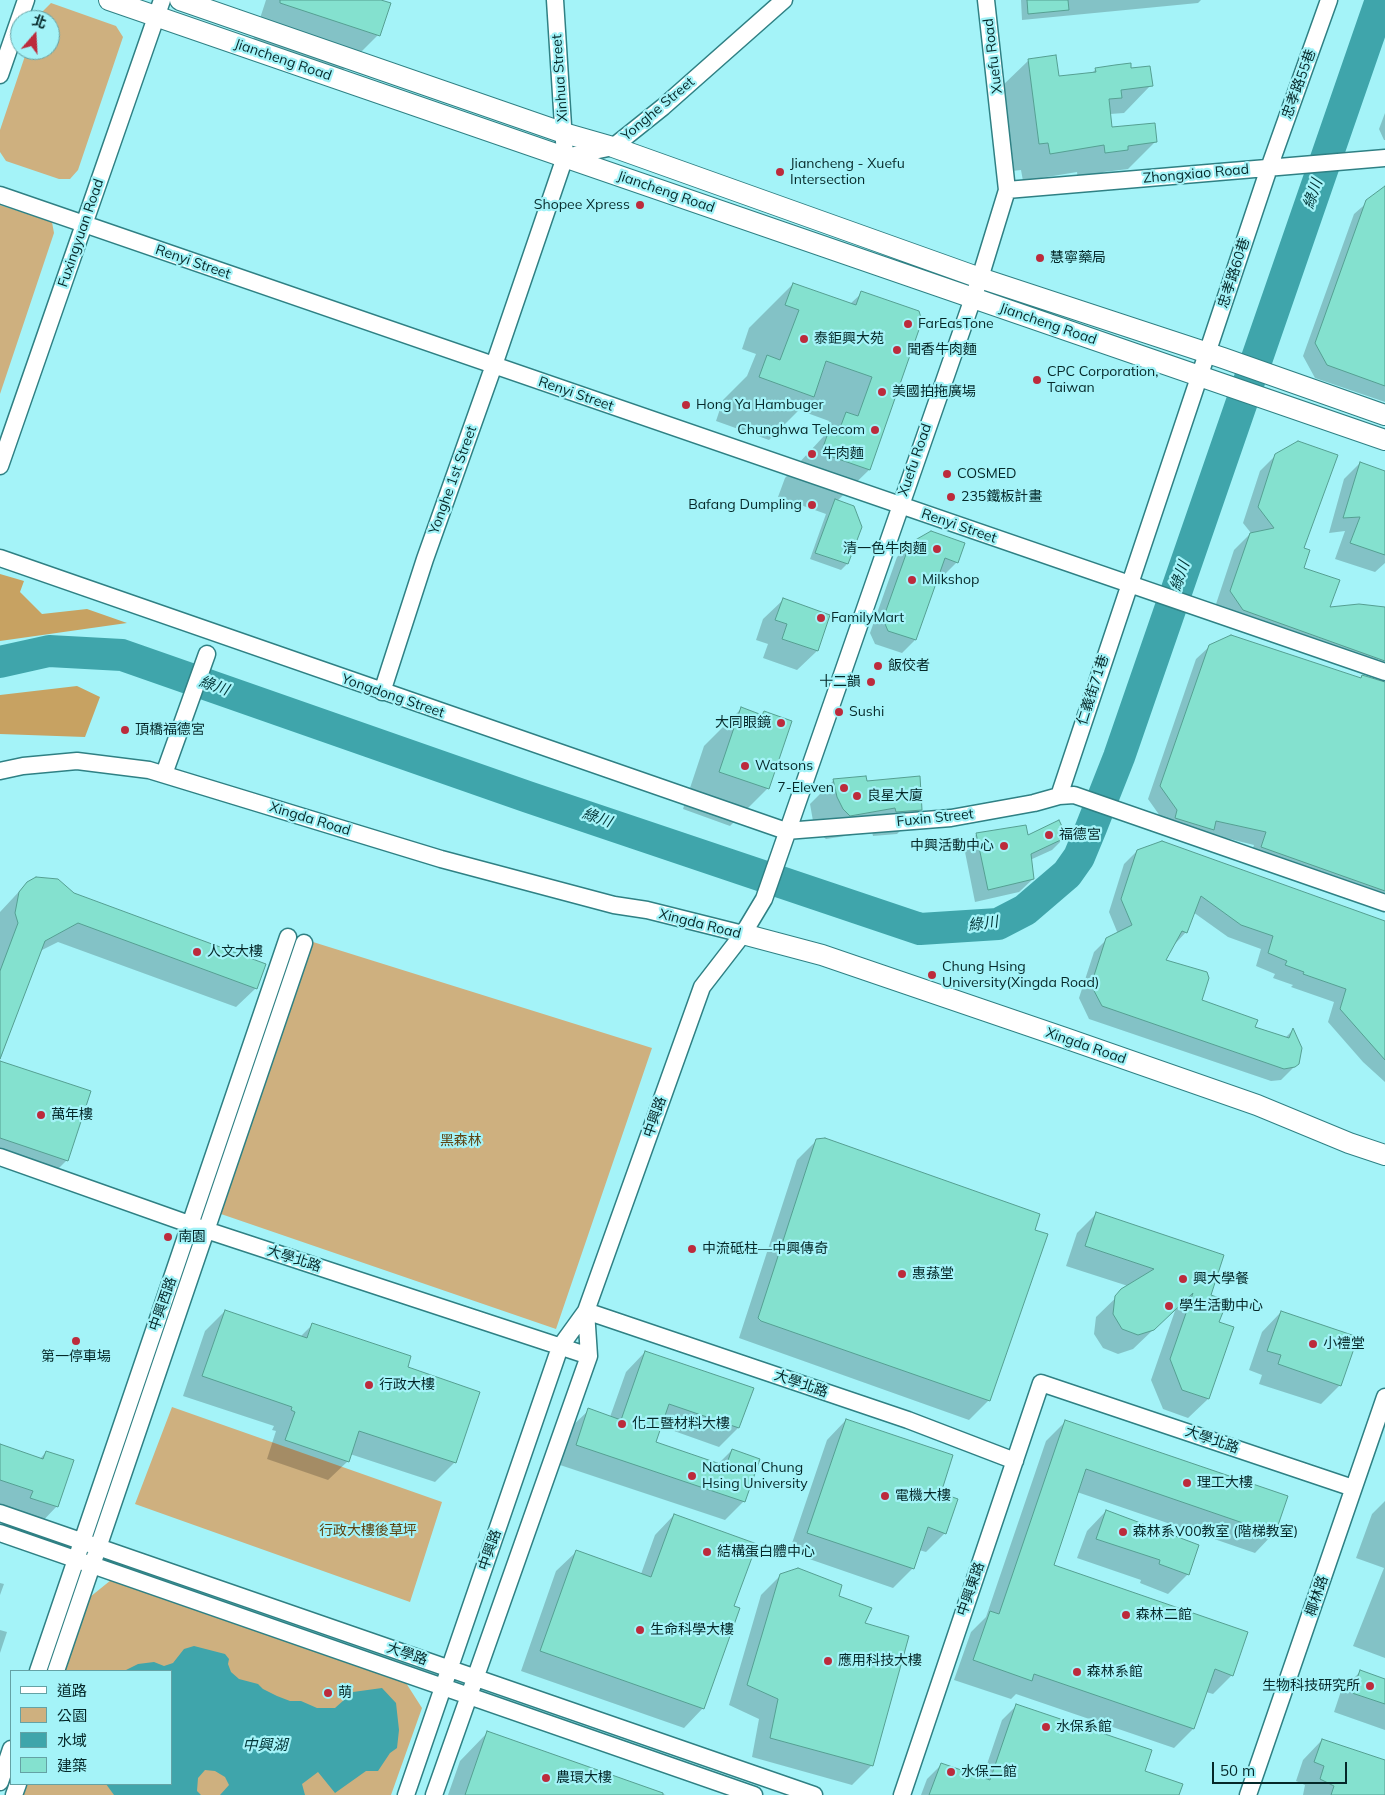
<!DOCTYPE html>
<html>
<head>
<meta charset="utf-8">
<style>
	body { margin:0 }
	#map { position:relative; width:1385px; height:1795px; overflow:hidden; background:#a4f3f8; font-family:Mulish,"Noto Sans TC",sans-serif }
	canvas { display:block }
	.legend { position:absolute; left:10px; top:1670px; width:162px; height:115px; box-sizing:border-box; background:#a4f3f8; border:1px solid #64a2a5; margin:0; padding:6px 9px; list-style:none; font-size:15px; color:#052829 }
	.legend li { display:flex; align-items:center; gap:10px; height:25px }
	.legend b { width:25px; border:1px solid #64a2a5 }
	.north { position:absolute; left:10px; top:10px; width:50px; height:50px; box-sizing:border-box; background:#a4f3f8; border:1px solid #64a2a5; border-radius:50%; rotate:19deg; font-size:14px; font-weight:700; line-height:20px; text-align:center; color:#052829 }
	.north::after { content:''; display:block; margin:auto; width:18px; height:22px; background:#bc2b3c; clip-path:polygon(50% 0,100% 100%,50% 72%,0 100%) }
	.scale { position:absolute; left:1212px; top:1762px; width:135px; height:22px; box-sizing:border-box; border:2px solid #052829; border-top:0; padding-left:6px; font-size:15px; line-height:18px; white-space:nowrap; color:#052829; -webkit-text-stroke:4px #a4f3f8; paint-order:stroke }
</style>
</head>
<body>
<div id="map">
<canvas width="1385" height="1795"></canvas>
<ul class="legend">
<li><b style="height:6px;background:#fff"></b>道路</li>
<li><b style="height:14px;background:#ceb07f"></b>公園</li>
<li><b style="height:14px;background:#3fa5ab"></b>水域</li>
<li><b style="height:14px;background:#84e1cf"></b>建築</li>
</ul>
<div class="north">北</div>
<div class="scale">50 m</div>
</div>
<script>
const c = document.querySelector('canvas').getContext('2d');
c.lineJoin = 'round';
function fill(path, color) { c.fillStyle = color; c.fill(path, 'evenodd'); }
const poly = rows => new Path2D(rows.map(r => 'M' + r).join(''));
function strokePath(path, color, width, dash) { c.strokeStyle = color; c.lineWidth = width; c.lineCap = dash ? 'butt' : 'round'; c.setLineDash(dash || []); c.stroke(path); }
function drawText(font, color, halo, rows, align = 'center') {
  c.font = font + ' Mulish,"Noto Sans TC",sans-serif'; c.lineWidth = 4.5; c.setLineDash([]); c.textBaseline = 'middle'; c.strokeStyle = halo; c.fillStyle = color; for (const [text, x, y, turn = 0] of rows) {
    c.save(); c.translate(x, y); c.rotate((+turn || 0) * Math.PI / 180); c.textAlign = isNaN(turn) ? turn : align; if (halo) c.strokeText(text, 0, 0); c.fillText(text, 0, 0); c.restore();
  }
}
fill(poly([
	[51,3,116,26,123,37,78,170,70,179,59,179,6,161,0,152,0,130,27,50,50,50,50,20,37,20,39,15],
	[0,205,52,222,54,233,0,394],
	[313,942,652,1048,556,1329,221,1214],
	[172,1407,442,1502,410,1602,135,1504],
	[116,1576,399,1672,422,1708,391,1795,23,1795,27,1784,171,1784,171,1671,65,1671,90,1597]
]), '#ceb07f');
fill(poly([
	[0,574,24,581,20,592,42,614,87,609,127,623,0,641],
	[77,686,100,697,85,737,0,734,0,695]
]), '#c7a262');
fill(poly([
	[194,1646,225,1654,229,1659,228,1664,231,1672,239,1679,258,1684,263,1689,277,1696,290,1701,301,1701,317,1708,335,1708,353,1692,382,1688,396,1703,399,1730,397,1748,390,1753,378,1771,366,1771,335,1793,318,1772,302,1784,305,1795,220,1795,229,1785,225,1777,215,1771,205,1770,198,1778,197,1791,201,1795,114,1795,106,1784,171,1784,171,1671,124,1671,138,1664,154,1662,164,1666,173,1663,184,1649]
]), '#3fa5ab');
fill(poly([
	[266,0,379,0,378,35,341,72,252,43],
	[1021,0,1201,0,1198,3,1022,20],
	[1029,60,1058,78,1091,74,1096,69,1130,69,1151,85,1124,113,1110,114,1111,129,1155,142,1128,169,1104,172,1099,177,1078,179,1077,172,1023,181,1021,170,1012,171,1001,87],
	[1385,113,1385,140,1384,140,1379,129],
	[1385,187,1385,402,1315,378,1303,356,1354,214],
	[793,284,850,304,862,293,918,312,869,470,837,501,847,564,841,570,810,559,826,514,778,497,785,478,823,437,829,421,799,410,769,440,716,421,723,400,747,376,756,354,742,349,749,328],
	[1276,455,1303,548,1303,569,1328,608,1385,609,1385,671,1379,659,1366,672,1215,607,1234,550,1251,533,1243,523,1260,471],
	[1360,463,1385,472,1385,563,1375,572,1335,559,1345,531,1329,533,1344,479],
	[910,544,957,562,944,575,938,573,915,640,902,653,875,644,870,633,897,557],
	[783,600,829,616,817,651,797,670,763,658,768,644,756,640,763,619],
	[1210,646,1385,687,1385,908,1249,860,1254,845,1165,823,1148,799,1196,659],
	[741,709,761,715,764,712,768,788,730,826,683,809,704,746],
	[834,780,866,782,921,810,897,834,873,836,872,832,826,839,819,833,813,821,810,804],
	[977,834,1027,837,1065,837,1052,850,1030,860,1033,879,1019,892,975,902,964,847],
	[1137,851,1385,922,1385,1082,1363,1062,1328,1022,1334,1002,1291,987,1293,985,1273,978,1275,974,1256,966,1261,949,1228,937,1193,912,1186,932,1174,945,1164,960,1200,1001,1254,1028,1285,1038,1293,1030,1298,1063,1281,1080,1271,1081,1089,1019,1079,998,1094,952,1107,939,1118,934,1109,912,1124,864],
	[27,883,74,894,256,988,236,1007,58,942,40,951,0,1060,0,912],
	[0,1062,67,1160,47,1180,0,1164],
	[817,1140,989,1400,969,1420,739,1338,797,1160],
	[1097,1213,1209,1296,1218,1323,1232,1328,1208,1399,1188,1418,1163,1409,1151,1380,1176,1308,1133,1349,1118,1354,1103,1348,1094,1334,1096,1317,1128,1286,1066,1266,1077,1233],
	[225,1311,300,1337,313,1324,406,1368,455,1462,435,1482,350,1454,348,1461,328,1480,267,1459,276,1431,272,1430,274,1426,183,1396,205,1331],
	[1281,1312,1340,1385,1321,1404,1259,1384,1262,1375,1249,1370,1262,1332],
	[645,1352,738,1428,719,1447,660,1426,654,1443,718,1464,732,1450,744,1501,725,1520,557,1464,569,1429,589,1410,610,1417,626,1372],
	[846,1420,939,1494,945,1533,926,1552,919,1550,913,1568,893,1588,789,1552,827,1440],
	[1066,1421,1274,1533,1255,1553,1077,1492,1052,1566,1232,1675,1213,1694,1206,1692,1193,1729,1174,1748,1016,1694,1011,1699,954,1680,971,1632,986,1617,1046,1441],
	[0,1445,40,1459,46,1452,57,1506,38,1526,0,1506],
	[1385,1501,1385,1658,1353,1646,1384,1568,1356,1558,1372,1514],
	[1106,1511,1188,1574,1168,1594,1140,1583,1141,1580,1077,1558,1087,1531],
	[674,1515,733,1607,703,1708,684,1728,521,1671,556,1571,576,1552,641,1574,655,1535],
	[781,1575,838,1597,864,1624,872,1765,852,1785,752,1757,759,1719,729,1705,761,1595],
	[0,1583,4,1584,0,1595],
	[0,1630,7,1632,0,1653],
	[1360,1672,1385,1680,1385,1730,1334,1712,1341,1691],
	[1017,1705,1143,1772,1178,1795,921,1795,927,1779,941,1765,982,1779,1002,1720],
	[488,1732,666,1795,448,1795,460,1761],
	[1322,1740,1385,1762,1385,1795,1303,1795,1305,1785,1296,1781,1303,1760]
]), '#0003');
strokePath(poly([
	[0,662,49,651,122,655,528,797,920,929,998,924,1025,910,1067,874,1079,857,1091,828,1119,757,1381,0]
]), '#3fa5ab', 32);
const building = poly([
	[280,0,381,0,391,3,380,36,280,3,280,0],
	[1027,0,1068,0,1069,10,1028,14,1027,0],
	[1056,55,1059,76,1096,72,1095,68,1115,65,1131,63,1131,68,1150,66,1153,86,1121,90,1122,98,1109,99,1112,127,1155,123,1157,142,1128,146,1128,150,1105,153,1104,145,1050,154,1048,143,1039,144,1028,59,1056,55],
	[1385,186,1385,386,1327,365,1315,343,1366,200,1385,186],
	[793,283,856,305,861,291,919,311,922,321,870,470,821,453,828,433,837,436,846,412,858,416,872,377,826,361,814,397,759,377,767,355,780,360,799,310,785,305,793,283],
	[1298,441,1338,455,1304,548,1310,550,1304,568,1340,580,1330,607,1359,604,1385,607,1385,661,1243,610,1230,591,1250,533,1274,528,1258,507,1275,454,1298,441],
	[1360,462,1385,471,1385,555,1350,543,1360,517,1343,518,1360,462],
	[835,499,854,506,862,527,848,564,815,553,835,499],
	[931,531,965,543,958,563,945,558,916,640,888,631,883,619,910,543,931,531],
	[783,598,830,615,818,651,782,639,787,624,775,620,783,598],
	[1231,635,1361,678,1362,675,1385,682,1385,891,1261,847,1266,832,1216,821,1214,830,1175,818,1177,810,1160,786,1209,645,1231,635],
	[741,707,762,715,764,711,792,721,769,789,719,772,741,707],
	[866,776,867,781,920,776,922,810,896,812,895,808,850,816,843,809,837,797,833,779,866,776],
	[1059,820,1067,837,1031,854,1034,879,988,890,976,833,1026,825,1028,835,1059,820],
	[1162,841,1385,921,1385,1060,1340,1009,1346,989,1303,974,1304,972,1285,965,1287,961,1268,953,1273,936,1241,925,1201,896,1187,933,1182,931,1166,960,1207,972,1209,978,1202,1000,1258,1020,1255,1027,1289,1038,1293,1028,1302,1048,1299,1064,1295,1067,1284,1069,1102,1006,1091,985,1106,938,1132,925,1121,899,1137,850,1162,841],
	[36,877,58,879,74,893,266,964,257,989,78,923,45,941,0,1059,0,971,18,923,15,913,19,892,27,882,36,877],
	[0,1061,91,1091,68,1161,0,1138,0,1061],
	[825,1138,1040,1214,1035,1230,1048,1234,990,1401,761,1321,758,1318,816,1139,825,1138],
	[1096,1212,1224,1255,1211,1295,1222,1299,1224,1303,1225,1307,1219,1322,1234,1327,1209,1399,1182,1390,1170,1359,1193,1293,1154,1330,1138,1335,1122,1329,1113,1314,1115,1296,1121,1289,1154,1269,1085,1246,1096,1212],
	[225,1310,307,1338,312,1323,411,1356,408,1367,480,1392,456,1463,359,1431,349,1462,285,1440,295,1412,291,1410,292,1407,202,1376,225,1310],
	[1281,1311,1358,1337,1341,1386,1278,1364,1281,1355,1267,1351,1281,1311],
	[645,1351,754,1388,739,1428,669,1404,656,1442,726,1466,732,1449,760,1459,745,1502,576,1445,588,1408,621,1420,645,1351],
	[846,1419,953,1455,941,1493,958,1499,946,1534,928,1527,914,1569,807,1533,846,1419],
	[1065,1420,1288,1496,1275,1534,1086,1469,1054,1565,1248,1632,1233,1676,1215,1669,1194,1729,1034,1674,1032,1681,973,1660,990,1611,999,1614,1065,1420],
	[0,1444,43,1459,46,1451,74,1460,58,1507,30,1498,33,1491,0,1480,0,1444],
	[1106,1510,1199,1545,1189,1575,1159,1564,1160,1560,1096,1539,1106,1510],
	[674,1514,757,1544,734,1606,740,1608,704,1709,540,1651,576,1550,651,1577,674,1514],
	[798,1568,842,1585,839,1596,872,1608,865,1623,909,1636,873,1766,770,1738,778,1699,747,1685,780,1574,798,1568],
	[1360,1670,1385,1679,1385,1704,1352,1693,1360,1670],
	[1016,1704,1152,1750,1145,1771,1183,1784,1179,1795,929,1795,941,1763,990,1780,1016,1704],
	[487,1731,663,1793,663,1795,465,1795,487,1731],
	[1322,1739,1385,1760,1385,1795,1331,1795,1334,1786,1320,1779,1324,1766,1314,1762,1322,1739]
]);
fill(building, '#84e1cf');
strokePath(building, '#559f92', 1);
const minor = poly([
	[555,0,565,157],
	[0,75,26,0],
	[1007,190,1385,158],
	[0,195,1385,672],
	[0,466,162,0],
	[0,558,786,831,951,818,1034,803,1059,796,1074,795,1385,903],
	[382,692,425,559,494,365,565,157,613,147,663,107,784,0],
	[0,771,23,766,77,761,149,770,441,859,614,905,647,910,743,934],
	[164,774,207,654],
	[1059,796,1269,168,1329,0],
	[0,1157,206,1230,589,1356],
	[586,1311,908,1420,1015,1461],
	[0,1513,814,1795],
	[0,1533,754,1795],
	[38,1671,288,937],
	[56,1671,304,943],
	[0,1782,11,1749],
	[14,1795,18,1784],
	[406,1795,560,1347,586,1311,702,987,743,934,764,899,980,278,1007,190,986,0],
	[434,1795,589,1356,586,1311],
	[902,1795,1041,1383,1353,1488],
	[1248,1795,1385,1397]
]);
const tertiary = poly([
	[109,0,1385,440],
	[180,0,564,133,613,147,980,278,1223,358,1385,415],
	[743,934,822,955,1065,1038,1257,1105,1349,1143,1385,1155]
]);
strokePath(minor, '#2f8084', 19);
strokePath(tertiary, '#2f8084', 22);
strokePath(minor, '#fff', 16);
strokePath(tertiary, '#fff', 20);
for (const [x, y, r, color] of [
	[780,172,5,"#bc2b3c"],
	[640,205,5,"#bc2b3c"],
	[1040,258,5,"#bc2b3c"],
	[908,324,5,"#bc2b3c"],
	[804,339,5,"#bc2b3c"],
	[897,350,5,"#bc2b3c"],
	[1037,380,5,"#bc2b3c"],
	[882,392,5,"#bc2b3c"],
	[686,405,5,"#bc2b3c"],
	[875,430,5,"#bc2b3c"],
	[812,454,5,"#bc2b3c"],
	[947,474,5,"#bc2b3c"],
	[951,497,5,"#bc2b3c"],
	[812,505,5,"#bc2b3c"],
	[937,549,5,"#bc2b3c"],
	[912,580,5,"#bc2b3c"],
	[821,618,5,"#bc2b3c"],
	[878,666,5,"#bc2b3c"],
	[871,682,5,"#bc2b3c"],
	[839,712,5,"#bc2b3c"],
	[781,723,5,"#bc2b3c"],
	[125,730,5,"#bc2b3c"],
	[745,766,5,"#bc2b3c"],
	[844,788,5,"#bc2b3c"],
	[857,796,5,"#bc2b3c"],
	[1049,835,5,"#bc2b3c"],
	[1004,846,5,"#bc2b3c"],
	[197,952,5,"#bc2b3c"],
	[932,975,5,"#bc2b3c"],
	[41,1115,5,"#bc2b3c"],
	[168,1237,5,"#bc2b3c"],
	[692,1249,5,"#bc2b3c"],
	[902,1274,5,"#bc2b3c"],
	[1183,1279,5,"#bc2b3c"],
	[1169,1306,5,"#bc2b3c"],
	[76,1341,5,"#bc2b3c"],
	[1313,1344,5,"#bc2b3c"],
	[369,1385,5,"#bc2b3c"],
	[622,1424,5,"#bc2b3c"],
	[692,1476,5,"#bc2b3c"],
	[1187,1483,5,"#bc2b3c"],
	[885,1496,5,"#bc2b3c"],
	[1123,1532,5,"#bc2b3c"],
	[707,1552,5,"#bc2b3c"],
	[1126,1615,5,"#bc2b3c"],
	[640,1630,5,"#bc2b3c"],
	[828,1661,5,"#bc2b3c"],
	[1077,1672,5,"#bc2b3c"],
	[1370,1686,5,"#bc2b3c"],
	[328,1693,5,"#bc2b3c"],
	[1046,1727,5,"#bc2b3c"],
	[951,1772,5,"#bc2b3c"],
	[546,1778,5,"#bc2b3c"]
]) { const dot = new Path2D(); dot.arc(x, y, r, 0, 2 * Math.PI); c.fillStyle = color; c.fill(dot); strokePath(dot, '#a4f3f8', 2); }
drawText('14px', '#052829', '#a4f3f8', [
	["Xuefu Road",993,56,-97],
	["Jiancheng Road",283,60,19],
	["Xinhua Street",560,78,-94],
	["忠孝路55巷",1299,84,-70],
	["Yonghe Street",658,109,-40],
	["Zhongxiao Road",1196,174,-5],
	["Jiancheng Road",666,192,19],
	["Fuxingyuan Road",81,233,-71],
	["Renyi Street",193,262,19],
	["忠孝路60巷",1234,273,-72],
	["Jiancheng Road",1048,324,19],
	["Renyi Street",576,394,19],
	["Xuefu Road",915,460,-71],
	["Yonghe 1st Street",453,480,-70],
	["Renyi Street",959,526,19],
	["仁義街71巷",1093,690,-72],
	["Yongdong Street",393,696,19],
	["Fuxin Street",935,818,-6],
	["Xingda Road",310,819,17],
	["Xingda Road",700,924,14],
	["Xingda Road",1086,1046,19],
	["中興路",655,1117,-71],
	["大學北路",294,1259,18],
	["中興西路",163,1304,-71],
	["大學北路",801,1384,19],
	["大學北路",1212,1440,19],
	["中興路",490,1550,-71],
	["中興東路",971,1589,-71],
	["椰林路",1317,1596,-71],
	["大學路",407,1654,19]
]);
drawText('14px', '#052829', '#a4f3f8', [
	["Jiancheng - Xuefu",790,164],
	["Intersection",790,180],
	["Shopee Xpress",630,205,"right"],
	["慧寧藥局",1050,258],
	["FarEasTone",918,324],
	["泰鉅興大苑",814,339],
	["聞香牛肉麵",907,350],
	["CPC Corporation,",1047,372],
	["Taiwan",1047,388],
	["美國拍拖廣場",892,392],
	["Hong Ya Hambuger",696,405],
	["Chunghwa Telecom",865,430,"right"],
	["牛肉麵",822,454],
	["COSMED",957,474],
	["235鐵板計畫",961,497],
	["Bafang Dumpling",802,505,"right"],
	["清一色牛肉麵",927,549,"right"],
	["Milkshop",922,580],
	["FamilyMart",831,618],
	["飯佼者",888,666],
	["十二韻",861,682,"right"],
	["Sushi",849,712],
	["大同眼鏡",771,723,"right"],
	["頂橋福德宮",135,730],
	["Watsons",755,766],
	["7-Eleven",834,788,"right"],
	["良星大廈",867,796],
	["福德宮",1059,835],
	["中興活動中心",994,846,"right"],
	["人文大樓",207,952],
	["Chung Hsing",942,967],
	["University(Xingda Road)",942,983],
	["萬年樓",51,1115],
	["南園",178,1237],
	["中流砥柱—中興傳奇",702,1249],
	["惠蓀堂",912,1274],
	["興大學餐",1193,1279],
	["學生活動中心",1179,1306],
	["小禮堂",1323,1344],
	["第一停車場",76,1357,"center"],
	["行政大樓",379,1385],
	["化工暨材料大樓",632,1424],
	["National Chung",702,1468],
	["Hsing University",702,1484],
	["理工大樓",1197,1483],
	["電機大樓",895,1496],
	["森林系V00教室 (階梯教室)",1133,1532],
	["結構蛋白體中心",717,1552],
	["森林二館",1136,1615],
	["生命科學大樓",650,1630],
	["應用科技大樓",838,1661],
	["森林系館",1087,1672],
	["生物科技研究所",1360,1686,"right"],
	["萌",338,1693],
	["水保系館",1056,1727],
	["水保二館",961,1772],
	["農環大樓",556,1778]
], 'left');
drawText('14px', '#5e4412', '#a4f3f8', [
	["黑森林",461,1141],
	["行政大樓後草坪",368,1531]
]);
drawText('italic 15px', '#023537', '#a4f3f8', [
	["綠川",1313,194,-71],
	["綠川",1180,576,-71],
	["綠川",214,686,19],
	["綠川",597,818,19],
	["綠川",983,924,-8],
	["中興湖",265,1745]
]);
</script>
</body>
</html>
